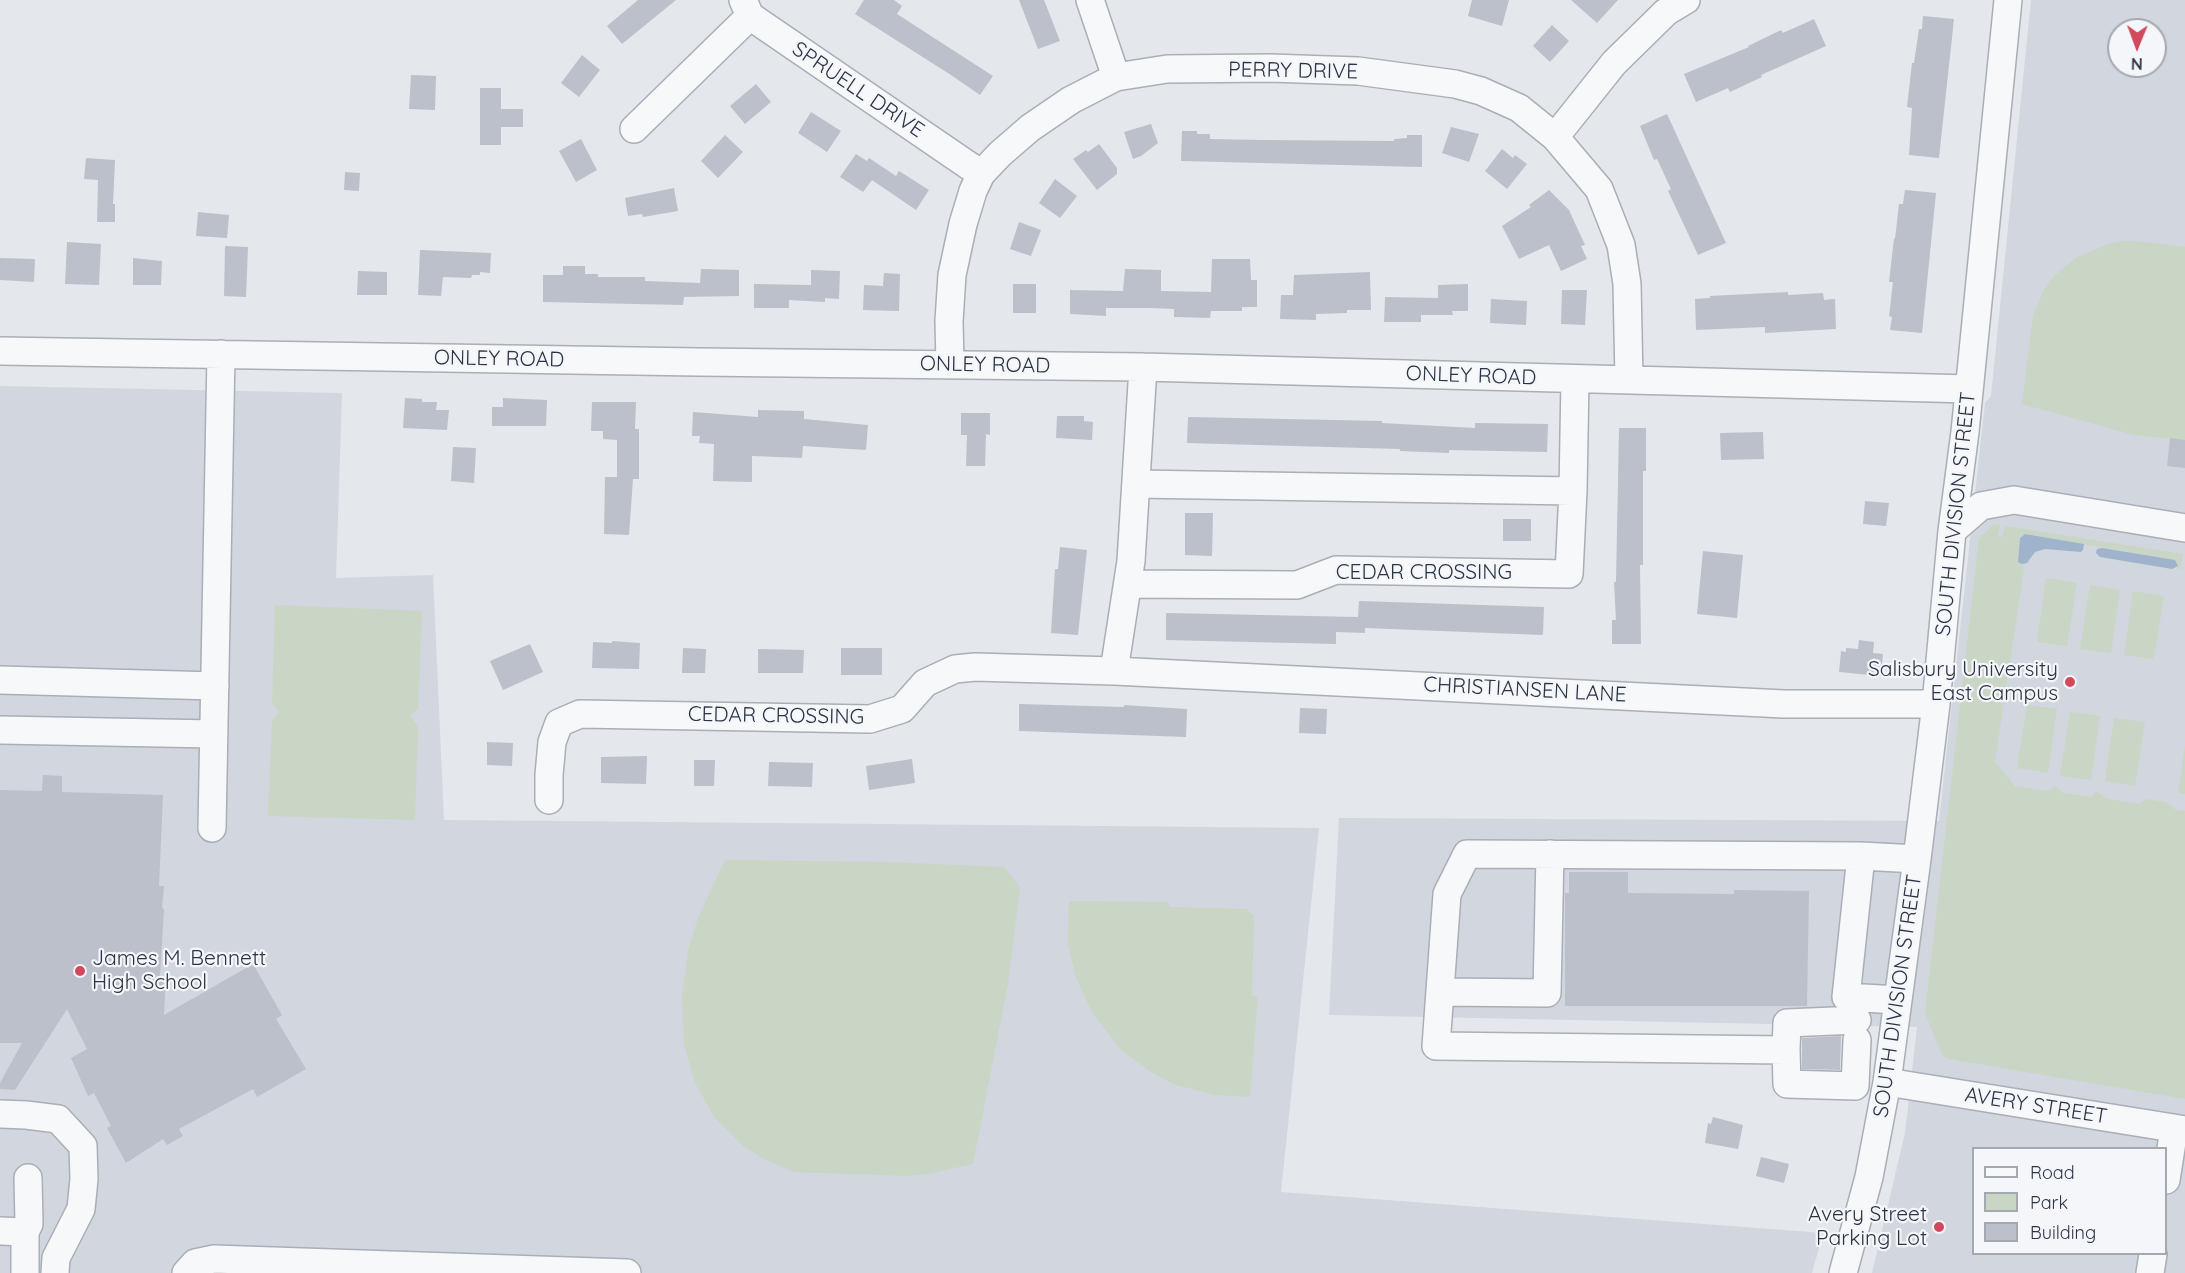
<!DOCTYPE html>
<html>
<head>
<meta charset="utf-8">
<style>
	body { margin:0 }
	#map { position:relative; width:2185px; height:1273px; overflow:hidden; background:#e4e7ec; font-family:Quicksand,sans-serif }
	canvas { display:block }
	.legend { position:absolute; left:1972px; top:1147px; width:195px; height:108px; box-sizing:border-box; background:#f4f6f9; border:2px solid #a4a8b1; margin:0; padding:8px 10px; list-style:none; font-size:18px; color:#2b3445 }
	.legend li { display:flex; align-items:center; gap:12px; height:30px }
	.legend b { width:30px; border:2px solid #a4a8b1 }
	.north { position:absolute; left:2107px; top:18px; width:60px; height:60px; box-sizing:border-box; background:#f4f6f9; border:2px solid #a4a8b1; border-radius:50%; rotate:181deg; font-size:16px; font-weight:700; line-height:24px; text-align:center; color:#2b3445 }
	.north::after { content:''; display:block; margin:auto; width:21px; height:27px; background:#d1495b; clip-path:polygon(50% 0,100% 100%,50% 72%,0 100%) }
</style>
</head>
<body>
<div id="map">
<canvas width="2185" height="1273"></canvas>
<ul class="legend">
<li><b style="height:8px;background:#f7f8fa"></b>Road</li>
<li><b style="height:16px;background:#c9d6c5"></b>Park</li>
<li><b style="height:16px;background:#bbc0ca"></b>Building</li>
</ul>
<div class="north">N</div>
</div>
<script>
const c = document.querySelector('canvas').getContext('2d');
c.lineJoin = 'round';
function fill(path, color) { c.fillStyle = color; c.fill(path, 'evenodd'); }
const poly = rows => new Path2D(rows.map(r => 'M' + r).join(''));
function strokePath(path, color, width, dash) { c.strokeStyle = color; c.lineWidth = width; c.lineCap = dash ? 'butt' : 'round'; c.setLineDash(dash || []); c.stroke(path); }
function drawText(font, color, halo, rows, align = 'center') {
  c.font = font + ' Quicksand,sans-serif'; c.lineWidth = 4.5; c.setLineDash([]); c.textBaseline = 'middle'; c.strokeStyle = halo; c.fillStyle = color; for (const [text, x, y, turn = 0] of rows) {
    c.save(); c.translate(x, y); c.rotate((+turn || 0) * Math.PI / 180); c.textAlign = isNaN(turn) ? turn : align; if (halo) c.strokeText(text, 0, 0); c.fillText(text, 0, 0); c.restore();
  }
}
fill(poly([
	[2031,0,2185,0,2185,1273,1872,1273,1905,1133,1917,1027,1329,1015,1339,818,1939,821,1985,403,1991,396],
	[2119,30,2155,30,2155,66,2119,66],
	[1974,1148,2166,1148,2166,1254,1974,1254],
	[0,386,342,393,336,578,433,575,444,820,1319,828,1281,1192,1823,1233,1812,1273,0,1273]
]), '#d2d6de');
fill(poly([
	[2122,241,2137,241,2185,247,2185,440,2134,435,2022,404,2033,315,2045,288,2054,276,2077,257,2109,244],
	[1994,524,2000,525,1998,536,2002,537,2005,526,2183,554,2180,570,2176,568,2178,566,2175,560,2025,534,2020,538,2018,562,2022,564,2024,569,1995,762,2015,786,2048,791,2055,786,2063,793,2091,797,2096,791,2108,799,2139,804,2146,799,2165,802,2176,810,2185,811,2185,1099,1949,1059,1942,1055,1925,1013,1979,538],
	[2046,578,2077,583,2067,646,2037,642],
	[2090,585,2120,590,2111,653,2080,649],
	[2133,591,2164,596,2154,659,2124,655],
	[275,605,422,611,418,709,410,716,418,726,415,820,268,816,272,720,280,713,272,703],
	[2027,705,2057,709,2048,773,2017,768],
	[2070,712,2100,716,2091,780,2060,776],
	[2114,718,2145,722,2135,786,2105,781],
	[2185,746,2185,794,2178,793],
	[725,860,887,862,1004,867,1020,887,1008,984,973,1164,927,1174,908,1176,794,1172,762,1158,742,1145,715,1118,695,1083,690,1066,684,1044,682,997,688,950,698,918],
	[1069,901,1169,902,1169,907,1247,909,1254,916,1252,996,1258,997,1250,1097,1214,1095,1173,1084,1154,1074,1122,1051,1093,1014,1076,978,1068,944]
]), '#c9d6c5');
fill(poly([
	[2025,534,2084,544,2083,550,2081,552,2045,549,2035,552,2027,563,2022,564,2018,562,2020,538],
	[2102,548,2175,560,2178,566,2172,569,2100,557,2096,553,2097,549]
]), '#9fb4cc');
fill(poly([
	[638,0,676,0,622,44,607,26],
	[864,0,894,0,902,6,897,14,993,76,980,95,951,75,855,14],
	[1019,0,1044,0,1060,41,1038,49],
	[1472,0,1509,0,1502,26,1468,16],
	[1571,0,1618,0,1597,23],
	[1923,16,1954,19,1939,158,1909,155,1912,108,1907,107,1912,63,1914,63,1919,29,1922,29],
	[1814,19,1826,46,1761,75,1762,77,1730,92,1728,88,1696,102,1684,74,1749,47,1748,46,1781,30,1783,33],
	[1552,25,1569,41,1550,62,1533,46],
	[582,55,600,70,579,97,561,83],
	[411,75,436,76,435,110,409,109],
	[756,84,771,102,745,124,730,106],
	[480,88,501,88,501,109,523,109,523,127,501,127,501,145,480,145],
	[811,112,841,131,827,152,798,133],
	[1667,114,1726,243,1698,255,1668,191,1671,189,1657,159,1654,160,1640,126],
	[1151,124,1158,143,1141,156,1133,159,1124,132],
	[1451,127,1479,134,1469,162,1442,153],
	[1182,131,1197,131,1197,134,1210,134,1210,139,1262,140,1394,141,1394,139,1407,138,1407,135,1422,135,1422,167,1181,161],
	[725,135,743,152,718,178,701,161],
	[581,139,597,170,576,182,559,151],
	[1099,144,1117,168,1117,174,1097,190,1073,159,1086,150,1088,152],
	[1502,149,1513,158,1515,155,1527,164,1507,189,1485,171],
	[856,154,867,161,869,158,896,176,899,171,929,190,916,210,872,180,863,192,840,177],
	[86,158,115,160,113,204,115,204,115,222,97,222,98,180,84,179],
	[345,172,360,173,359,191,344,190],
	[1055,179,1077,196,1060,218,1039,203],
	[674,188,678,211,643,217,642,214,628,216,625,198],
	[1549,190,1569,210,1585,245,1581,246,1587,259,1561,271,1549,245,1519,259,1502,226,1531,207,1529,205],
	[1905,190,1936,193,1922,333,1890,330,1892,317,1889,316,1893,282,1889,282,1894,238,1895,239,1899,204,1903,204],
	[198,212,229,215,227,238,196,236],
	[1019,222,1041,230,1031,256,1010,249],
	[67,242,101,244,99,285,65,284],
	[225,246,248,247,246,297,224,296],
	[420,250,491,253,490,273,480,272,480,275,472,275,471,278,443,277,441,296,418,295],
	[0,258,35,259,34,282,0,280],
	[133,258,162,261,161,285,133,285],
	[1212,259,1250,259,1251,280,1257,280,1257,307,1242,307,1242,311,1211,311,1210,318,1174,317,1174,309,1150,308,1106,308,1106,316,1070,314,1070,290,1123,291,1125,269,1161,270,1161,291,1211,292],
	[563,266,585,266,585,274,598,274,598,277,645,277,645,281,700,283,701,269,739,270,739,296,684,297,683,305,543,302,543,275,563,275],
	[811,270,840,271,839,299,825,298,825,302,789,300,789,308,754,308,754,284,811,285],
	[358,271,387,272,387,295,357,295],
	[1370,272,1371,310,1347,310,1347,313,1316,314,1316,320,1280,319,1281,295,1293,295,1294,275],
	[884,273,900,274,899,311,863,310,864,285,883,286],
	[1013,284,1036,284,1036,313,1013,313],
	[1468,284,1468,311,1452,311,1453,315,1421,315,1421,322,1384,322,1385,297,1438,298,1438,285],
	[1562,290,1587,290,1585,325,1561,324],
	[1788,292,1788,295,1823,293,1824,300,1835,299,1836,329,1765,333,1765,327,1696,330,1695,299,1710,298,1710,296],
	[1491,299,1527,301,1526,325,1490,323],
	[405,398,422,399,422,402,437,402,436,410,449,410,447,430,403,428],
	[503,398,547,400,546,426,492,426,492,407,503,407],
	[592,402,636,402,635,429,639,429,639,479,633,479,629,535,604,534,605,477,617,477,617,440,603,439,603,431,591,431],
	[758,410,804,411,804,419,868,425,866,450,803,446,802,458,752,456,752,482,713,481,714,444,699,443,700,436,692,436,693,412,758,417],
	[961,413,990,413,990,435,986,434,985,466,966,466,967,435,961,435],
	[1057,416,1084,416,1084,421,1093,422,1092,440,1056,438],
	[1188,417,1382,421,1382,423,1475,428,1475,423,1548,424,1547,452,1449,450,1449,453,1400,451,1400,449,1187,443],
	[1619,428,1646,428,1646,471,1643,471,1643,565,1640,565,1641,644,1612,644,1612,620,1616,620,1614,582,1616,582],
	[1763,432,1764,459,1721,460,1720,433],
	[2170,438,2185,440,2185,468,2167,466],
	[453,447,476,448,474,483,451,481],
	[1865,501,1889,503,1886,526,1863,524],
	[1185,513,1213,513,1212,556,1185,555],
	[1503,519,1531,519,1531,541,1503,541],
	[1060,547,1087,550,1078,635,1051,633,1055,569,1058,569],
	[1703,551,1743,555,1737,618,1697,614],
	[1359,601,1544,607,1543,634,1542,635,1365,628,1365,633,1336,632,1336,644,1166,640,1166,613,1358,617],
	[1859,640,1874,642,1873,653,1883,654,1881,676,1839,672,1841,651,1846,652,1846,648,1858,649],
	[612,641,640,643,639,669,592,668,593,642,612,643],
	[530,644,543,672,503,690,490,661],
	[683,648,706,649,705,673,682,673],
	[841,648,882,648,882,675,841,675],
	[758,649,804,650,803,673,758,673],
	[1019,704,1124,707,1124,705,1187,709,1186,737,1019,731],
	[1300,708,1327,709,1326,734,1299,733],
	[487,742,513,743,512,766,487,765],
	[647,756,646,784,601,783,601,757],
	[912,759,915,783,869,790,866,766],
	[694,760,715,760,714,786,694,786],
	[769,762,813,763,812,787,768,786],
	[43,775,62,776,62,792,163,795,159,886,164,886,162,908,164,909,160,977,166,977,164,1015,253,964,282,1015,276,1019,306,1069,257,1097,253,1089,179,1129,183,1136,167,1145,163,1139,126,1163,107,1128,111,1126,94,1093,88,1096,71,1058,87,1049,67,1009,15,1090,0,1089,0,1083,22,1043,0,1043,0,790,42,791],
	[1569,872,1628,872,1628,893,1734,894,1734,890,1809,891,1807,1006,1565,1006,1565,893,1569,893],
	[1841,1036,1840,1070,1802,1069,1802,1038],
	[1713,1117,1743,1125,1738,1149,1705,1143,1708,1123,1711,1124],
	[1761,1157,1789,1164,1784,1183,1756,1176]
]), '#bbc0ca');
const minor = poly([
	[743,0,750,16,981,174],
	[1090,0,1116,77],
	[634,129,750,16],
	[1555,137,1614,63,1666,12,1686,0],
	[0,351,698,362,1143,367,1969,389],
	[950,365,949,321,952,275,963,224,973,191,981,174,1000,154,1030,128,1071,100,1116,77,1167,69,1270,68,1358,71,1455,84,1481,91,1519,108,1555,137,1599,189,1621,245,1627,284,1629,380],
	[1573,491,1575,379],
	[1952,531,1981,506,2014,500,2185,528],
	[1128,584,1297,585,1336,570,1569,574,1573,491,1136,484],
	[1114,671,1784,704,1936,704],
	[0,680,215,686],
	[0,730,214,734],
	[549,800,549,775,552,742,559,723,580,714,870,719,902,709,925,683,955,669,975,667,1114,671,1131,561,1143,367],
	[212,828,221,354],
	[1861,856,1846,997,1898,1000],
	[1440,992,1547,993,1550,854],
	[1857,1020,1787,1023,1786,1050,1436,1046,1447,894,1467,854,1861,856,1917,859],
	[1786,1050,1787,1084,1855,1086,1857,1040],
	[1887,1082,2185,1130],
	[0,1114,26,1115,58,1119,83,1146,84,1179,81,1209,56,1258,55,1273],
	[2166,1180,2174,1129],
	[0,1231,25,1232],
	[25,1273,25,1232,29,1224,28,1178],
	[186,1273,195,1263,214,1259,627,1273],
	[1843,1273,1869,1177,1887,1082,1917,859,1936,704,1952,531,1965,432,2008,0],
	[2150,1273,2153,1254]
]);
strokePath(minor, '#a9aeb7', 30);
strokePath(minor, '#f7f8fa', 27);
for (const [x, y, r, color] of [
	[2070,682,6,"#d1495b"],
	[80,971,6,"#d1495b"],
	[1939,1227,6,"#d1495b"]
]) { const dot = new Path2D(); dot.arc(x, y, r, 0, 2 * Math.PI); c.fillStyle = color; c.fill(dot); strokePath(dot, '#f4f6f9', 2); }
drawText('21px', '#2b3445', '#f4f6f9', [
	["PERRY DRIVE",1293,71,1],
	["SPRUELL DRIVE",858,90,34],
	["ONLEY ROAD",499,359,1],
	["ONLEY ROAD",985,365,1],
	["ONLEY ROAD",1471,376,2],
	["SOUTH DIVISION STREET",1956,514,-84],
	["CEDAR CROSSING",1424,573],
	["CHRISTIANSEN LANE",1525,690,3],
	["CEDAR CROSSING",776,716,1],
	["SOUTH DIVISION STREET",1898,996,-82],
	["AVERY STREET",2036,1106,9]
]);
drawText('21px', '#2b3445', '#f4f6f9', [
	["Salisbury University",2058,670],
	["East Campus",2058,694],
	["James M. Bennett",92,959,"left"],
	["High School",92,983,"left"],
	["Avery Street",1927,1215],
	["Parking Lot",1927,1239]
], 'right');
</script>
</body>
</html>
